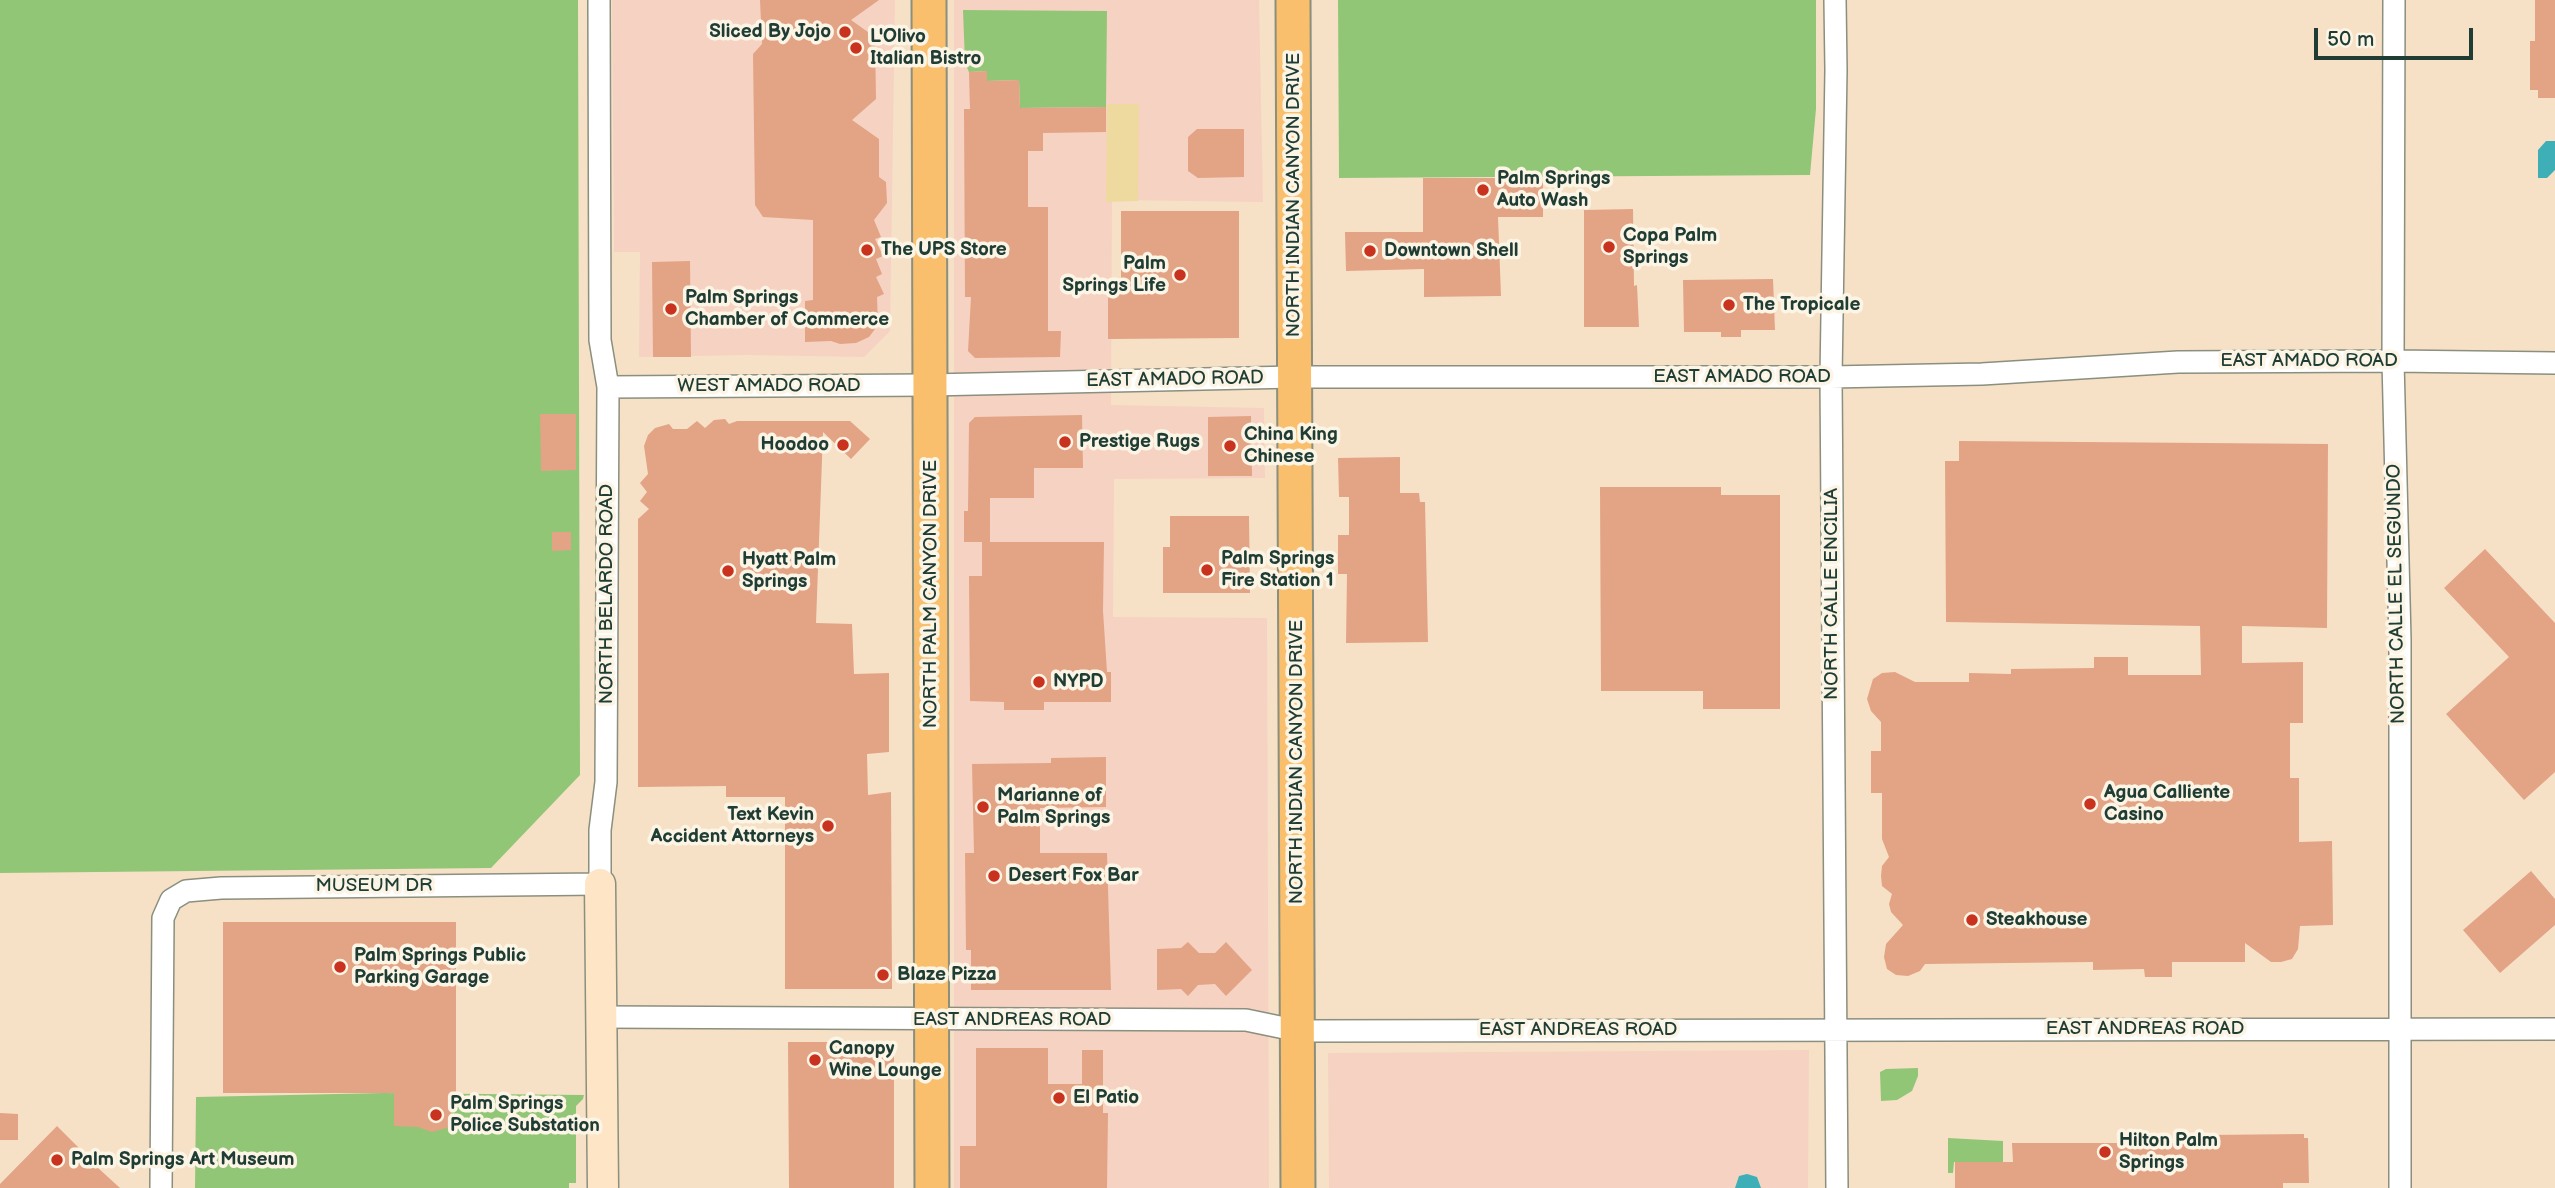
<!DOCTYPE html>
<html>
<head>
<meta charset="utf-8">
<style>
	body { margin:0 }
	#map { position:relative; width:2555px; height:1188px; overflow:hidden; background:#f6e1c7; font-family:"Balsamiq Sans",sans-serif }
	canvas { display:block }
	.scale { position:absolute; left:2314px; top:28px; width:159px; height:32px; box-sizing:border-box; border:4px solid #1f3d34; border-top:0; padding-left:9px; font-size:21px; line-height:24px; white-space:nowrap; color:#1f3d34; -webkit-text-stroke:5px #fcf5e5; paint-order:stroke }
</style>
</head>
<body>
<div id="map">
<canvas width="2555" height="1188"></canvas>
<div class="scale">50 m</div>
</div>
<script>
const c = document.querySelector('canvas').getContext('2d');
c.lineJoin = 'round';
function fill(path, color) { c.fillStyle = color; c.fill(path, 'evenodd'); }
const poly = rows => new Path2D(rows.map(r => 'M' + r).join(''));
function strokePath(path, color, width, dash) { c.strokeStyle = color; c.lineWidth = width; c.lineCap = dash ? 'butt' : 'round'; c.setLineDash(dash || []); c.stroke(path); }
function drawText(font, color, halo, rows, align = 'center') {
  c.font = font + ' "Balsamiq Sans",sans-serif'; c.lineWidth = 7; c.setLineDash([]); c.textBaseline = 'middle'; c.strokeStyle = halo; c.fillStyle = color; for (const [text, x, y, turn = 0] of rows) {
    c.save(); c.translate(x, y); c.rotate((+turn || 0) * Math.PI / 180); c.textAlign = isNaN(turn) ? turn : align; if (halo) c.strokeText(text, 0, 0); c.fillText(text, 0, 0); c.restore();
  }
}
fill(poly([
	[612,0,895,0,890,331,864,357,747,355,639,357,640,252,614,252],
	[954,0,1259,0,1263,202,1112,200,1111,405,1264,408,1265,478,1114,479,1113,617,1267,618,1269,1188,954,1188],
	[1809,1050,1808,1188,1329,1188,1328,1053]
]), '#f6d2c3');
fill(poly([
	[0,0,578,0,580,775,491,868,0,873],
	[1338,0,1816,0,1816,109,1810,175,1339,178],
	[963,10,1107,11,1106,107,1020,108,1019,80,987,81,987,71,969,72,965,63],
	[1918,1068,1918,1076,1912,1091,1897,1100,1881,1101,1880,1072,1886,1069],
	[383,1093,584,1095,583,1099,576,1106,576,1183,569,1183,569,1188,195,1188,196,1097],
	[1948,1138,2003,1141,2003,1168,1991,1162,1954,1162,1953,1173,1948,1173]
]), '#92c677');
fill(poly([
	[1107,104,1139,104,1138,201,1106,202]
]), '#eeda9e');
fill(poly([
	[2546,141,2555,141,2555,170,2547,178,2538,178,2538,150],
	[1747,1174,1757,1177,1761,1188,1735,1188,1739,1176]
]), '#3eafb6');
fill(poly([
	[760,0,879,0,851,20,875,37,876,99,852,120,879,139,879,177,886,182,887,203,874,220,881,237,875,239,883,256,876,259,882,274,876,277,884,294,877,297,878,325,869,337,856,343,840,344,831,341,805,342,805,301,813,300,813,220,763,217,755,205,753,54,762,44],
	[2535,0,2555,0,2555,98,2538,98,2538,90,2530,90,2530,41,2535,41],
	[987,71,987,81,1019,80,1020,108,1106,107,1106,132,1043,133,1043,151,1028,151,1028,207,1048,207,1048,331,1061,331,1060,357,975,358,968,351,971,297,965,297,964,109,970,109,969,72],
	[1197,129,1244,129,1244,177,1198,178,1188,171,1188,137],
	[1423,178,1543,178,1543,217,1498,217,1501,296,1424,297,1424,269,1346,271,1345,232,1423,232],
	[1633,209,1634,286,1637,285,1639,327,1584,327,1584,210],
	[1121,211,1239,211,1239,338,1108,339,1108,293,1121,293],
	[690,261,691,357,653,357,652,262],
	[1773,279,1775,330,1741,330,1741,337,1721,337,1721,332,1684,332,1683,280],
	[540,414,576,414,576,470,541,471],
	[1082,415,1083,468,1034,468,1034,498,990,498,990,542,964,542,964,511,968,511,969,423,975,417],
	[1251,416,1252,476,1208,476,1208,417],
	[725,419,729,424,737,421,850,421,870,439,851,459,823,432,816,623,852,624,854,674,889,673,889,752,867,754,868,795,891,792,892,989,785,989,785,797,726,797,726,786,638,787,638,519,649,509,640,501,647,492,640,483,648,474,644,446,648,435,655,428,669,424,673,429,687,429,697,421,705,428,714,420],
	[1959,441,2328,444,2327,628,2242,626,2242,663,2303,662,2303,723,2290,723,2290,778,2299,778,2299,842,2332,841,2333,925,2300,926,2298,949,2292,959,2281,962,2271,962,2245,943,2245,962,2172,962,2172,977,2145,977,2144,969,2093,970,2093,962,1925,964,1920,971,1908,976,1896,975,1887,969,1884,957,1886,944,1903,925,1891,912,1889,904,1892,894,1882,886,1881,876,1882,866,1889,857,1882,839,1882,793,1871,793,1871,751,1881,751,1881,722,1871,711,1867,699,1873,679,1882,673,1895,672,1915,682,1969,682,1969,673,2011,674,2011,669,2094,668,2094,657,2128,657,2128,675,2201,675,2200,626,1946,622,1945,461,1959,461],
	[1400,457,1400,493,1419,493,1420,502,1425,502,1428,642,1346,643,1347,574,1338,574,1338,535,1349,535,1349,497,1339,497,1338,458],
	[1600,487,1721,487,1721,495,1780,495,1780,709,1703,709,1703,691,1601,691],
	[1170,516,1249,516,1250,593,1163,593,1163,547,1170,547],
	[552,532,571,532,571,550,552,551],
	[982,542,1104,542,1103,611,1107,672,1111,672,1111,702,1044,702,1044,710,1004,710,1004,702,970,701,969,576,982,576],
	[2485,549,2555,623,2555,772,2524,800,2446,714,2509,657,2444,588],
	[1106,757,1106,807,1040,808,1040,853,1107,853,1111,990,971,990,971,950,966,950,965,853,974,853,972,764,1051,763,1051,758],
	[2531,871,2555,899,2555,925,2500,973,2463,930],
	[223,922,456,922,456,1093,454,1093,450,1127,432,1132,418,1127,394,1126,394,1093,223,1093],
	[1188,942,1199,953,1215,953,1226,942,1252,970,1226,996,1215,984,1198,985,1188,996,1181,989,1157,990,1157,949,1181,948],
	[788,1042,894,1042,894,1188,789,1188],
	[976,1048,1048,1048,1048,1084,1082,1084,1082,1050,1103,1050,1103,1113,1108,1113,1107,1188,960,1188,960,1146,976,1146],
	[0,1113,18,1114,18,1140,0,1140],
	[57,1126,87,1156,97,1156,97,1167,120,1188,0,1188,0,1184],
	[2304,1134,2304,1138,2308,1138,2309,1183,2283,1183,2283,1188,1955,1188,1955,1162,2013,1162,2012,1143,2209,1143,2208,1135]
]), '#e3a385');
const street = poly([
	[1835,0,1836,70,1831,377,1837,1188],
	[2394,0,2393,361,2400,640,2400,1188],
	[608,387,930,385,1294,377,1831,377,1982,374,2178,362,2393,361,2555,363],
	[601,1017,1246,1020,1299,1031,2555,1029],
	[161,1188,163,918,171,900,186,891,221,888,600,884,600,830,606,782,608,387,600,340,599,0]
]);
const secondary = poly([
	[600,884,603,1188]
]);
const primary = poly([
	[929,0,932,1188],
	[1293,0,1298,1188]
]);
strokePath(street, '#8a8f7e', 24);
strokePath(secondary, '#8a8f7e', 33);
strokePath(primary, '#8a8f7e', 37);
strokePath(street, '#fff', 21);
strokePath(secondary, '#fde5c5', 30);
strokePath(primary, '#f9bf6d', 33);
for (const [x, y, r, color] of [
	[845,32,7,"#c8321e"],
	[856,48,7,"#c8321e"],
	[1483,190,7,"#c8321e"],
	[1609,247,7,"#c8321e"],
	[867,250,7,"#c8321e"],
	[1370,251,7,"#c8321e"],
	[1180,275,7,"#c8321e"],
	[1729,305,7,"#c8321e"],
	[671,309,7,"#c8321e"],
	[1065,442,7,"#c8321e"],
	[843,445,7,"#c8321e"],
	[1230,446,7,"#c8321e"],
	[1207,570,7,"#c8321e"],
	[728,571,7,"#c8321e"],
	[1039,682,7,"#c8321e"],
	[2090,804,7,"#c8321e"],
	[983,807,7,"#c8321e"],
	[828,826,7,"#c8321e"],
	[994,876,7,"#c8321e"],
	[1972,920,7,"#c8321e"],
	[340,967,7,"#c8321e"],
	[883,975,7,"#c8321e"],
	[815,1060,7,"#c8321e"],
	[1059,1098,7,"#c8321e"],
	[436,1115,7,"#c8321e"],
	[2105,1152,7,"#c8321e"],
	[57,1160,7,"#c8321e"]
]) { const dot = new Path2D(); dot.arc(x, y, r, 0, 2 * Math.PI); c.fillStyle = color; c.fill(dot); strokePath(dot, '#fcf5e5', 2.5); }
drawText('bold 19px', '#1f3d34', '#fcf5e5', [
	["Sliced By Jojo",831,32,"right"],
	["L'Olivo",870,37],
	["Italian Bistro",870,59],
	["Palm Springs",1497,179],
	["Auto Wash",1497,201],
	["Copa Palm",1623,236],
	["Springs",1623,258],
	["The UPS Store",881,250],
	["Downtown Shell",1384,251],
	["Palm",1166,264,"right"],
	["Springs Life",1166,286,"right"],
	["Palm Springs",685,298],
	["Chamber of Commerce",685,320],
	["The Tropicale",1743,305],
	["China King",1244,435],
	["Chinese",1244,457],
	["Prestige Rugs",1079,442],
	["Hoodoo",829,445,"right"],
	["Palm Springs",1221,559],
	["Fire Station 1",1221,581],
	["Hyatt Palm",742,560],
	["Springs",742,582],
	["NYPD",1053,682],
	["Agua Calliente",2104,793],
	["Casino",2104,815],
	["Marianne of",997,796],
	["Palm Springs",997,818],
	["Text Kevin",814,815,"right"],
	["Accident Attorneys",814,837,"right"],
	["Desert Fox Bar",1008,876],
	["Steakhouse",1986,920],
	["Palm Springs Public",354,956],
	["Parking Garage",354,978],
	["Blaze Pizza",897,975],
	["Canopy",829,1049],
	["Wine Lounge",829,1071],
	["El Patio",1073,1098],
	["Palm Springs",450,1104],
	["Police Substation",450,1126],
	["Hilton Palm",2119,1141],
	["Springs",2119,1163],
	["Palm Springs Art Museum",71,1160]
], 'left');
drawText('19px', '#1f3d34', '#fcf5e5', [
	["NORTH INDIAN CANYON DRIVE",1294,195,-90],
	["EAST AMADO ROAD",2309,361],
	["EAST AMADO ROAD",1742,377],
	["EAST AMADO ROAD",1175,380,-1],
	["WEST AMADO ROAD",769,386],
	["NORTH BELARDO ROAD",607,594,-90],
	["NORTH PALM CANYON DRIVE",931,594,-90],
	["NORTH CALLE ENCILIA",1832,594,-90],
	["NORTH CALLE EL SEGUNDO",2397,594,-91],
	["NORTH INDIAN CANYON DRIVE",1297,762,-90],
	["MUSEUM DR",374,886],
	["EAST ANDREAS ROAD",1012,1020],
	["EAST ANDREAS ROAD",2145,1029],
	["EAST ANDREAS ROAD",1578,1030]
]);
</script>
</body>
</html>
